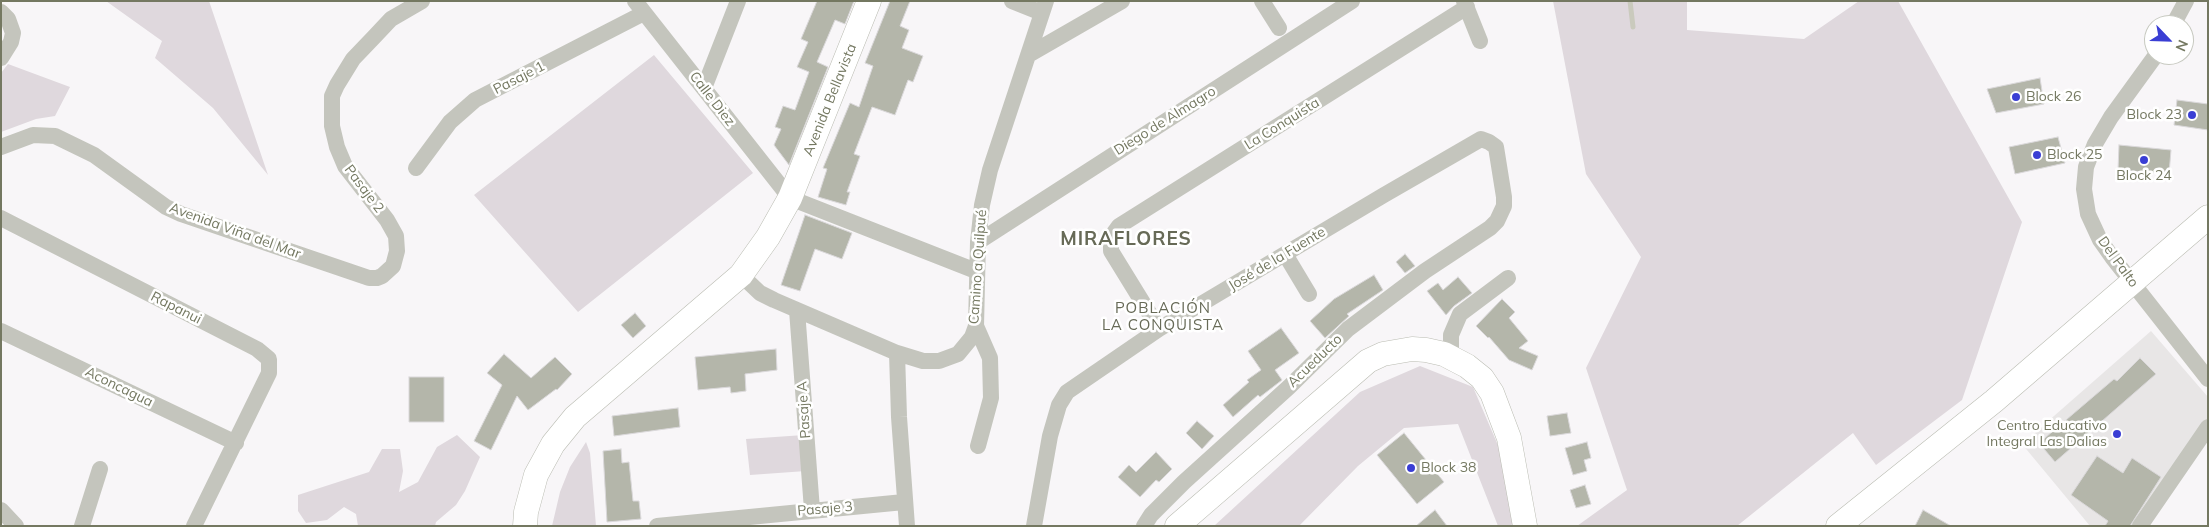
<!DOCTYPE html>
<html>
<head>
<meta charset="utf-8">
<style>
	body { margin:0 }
	#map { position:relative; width:2209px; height:527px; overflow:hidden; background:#f8f6f8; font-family:Mulish,sans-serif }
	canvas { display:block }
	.frame { position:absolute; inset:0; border:2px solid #747861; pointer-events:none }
	.north { position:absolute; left:2144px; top:15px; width:50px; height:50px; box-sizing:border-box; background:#fff; border:1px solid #c7c9c0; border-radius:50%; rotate:114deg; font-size:14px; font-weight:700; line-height:20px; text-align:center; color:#747861 }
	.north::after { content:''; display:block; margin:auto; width:18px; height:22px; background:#3a3ed4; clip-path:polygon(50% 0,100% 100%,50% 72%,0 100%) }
</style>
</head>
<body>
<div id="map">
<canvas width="2209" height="527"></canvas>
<div class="frame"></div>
<div class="north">N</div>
</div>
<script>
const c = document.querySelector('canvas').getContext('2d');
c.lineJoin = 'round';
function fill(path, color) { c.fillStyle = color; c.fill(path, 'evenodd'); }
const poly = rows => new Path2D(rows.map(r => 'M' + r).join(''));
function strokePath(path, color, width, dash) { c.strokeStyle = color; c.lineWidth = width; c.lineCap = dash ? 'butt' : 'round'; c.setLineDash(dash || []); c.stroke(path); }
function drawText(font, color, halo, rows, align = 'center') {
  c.font = font + ' Mulish,sans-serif'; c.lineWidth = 5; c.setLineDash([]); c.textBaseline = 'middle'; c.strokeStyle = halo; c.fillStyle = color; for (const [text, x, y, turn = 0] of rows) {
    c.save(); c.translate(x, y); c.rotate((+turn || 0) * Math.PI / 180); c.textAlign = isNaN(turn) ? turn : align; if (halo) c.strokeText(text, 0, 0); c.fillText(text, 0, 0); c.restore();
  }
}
fill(poly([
	[2151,331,2208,397,2208,425,2137,526,2090,526,2022,444]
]), '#e8e6e6');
fill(poly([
	[106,1,209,1,268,175,213,108,155,58,162,41],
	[1553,1,1687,1,1687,30,1804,39,1859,1,1898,1,2022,222,1962,400,1876,465,1853,433,1737,526,1577,526,1627,490,1586,368,1641,257,1586,174],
	[654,55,753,173,578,312,474,195],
	[8,64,70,87,55,116,36,119,1,132,1,73],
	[1420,366,1473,387,1500,450,1514,521,1511,526,1498,526,1458,424,1404,428,1358,466,1299,526,1214,526,1360,392],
	[457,435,480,457,465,491,456,505,436,522,435,526,358,526,356,514,344,507,327,520,306,523,298,511,298,495,369,472,382,449,400,449,403,471,399,492,418,482,437,447],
	[804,435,806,471,750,475,746,439],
	[586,442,590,453,596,526,552,526,560,492,570,467]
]), '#dfd8dd');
strokePath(poly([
	[1630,1,1633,27]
]), '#cacabd', 5);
const building = poly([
	[817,1,854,1,845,24,835,20,817,62,828,67,789,165,774,145,781,129,775,127,783,106,795,110,809,72,797,67,808,42,801,39,817,1],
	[890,1,910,1,900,26,909,30,902,48,923,56,913,82,908,80,895,115,872,107,854,154,860,156,847,192,850,192,846,205,818,197,827,169,823,168,850,103,859,107,873,66,865,63,890,1],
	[2040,78,2044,104,1996,113,1987,89,2040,78],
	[2177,100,2208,104,2208,130,2174,125,2177,100],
	[2058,137,2065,163,2015,174,2009,147,2058,137],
	[2119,145,2171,150,2169,174,2118,170,2119,145],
	[805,215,852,233,842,259,815,249,800,291,781,285,805,215],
	[1405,254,1415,266,1405,273,1396,262,1405,254],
	[1374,275,1383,290,1347,314,1349,316,1325,338,1310,321,1334,299,1374,275],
	[1458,277,1472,293,1454,306,1446,315,1427,291,1438,283,1443,290,1458,277],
	[1502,299,1515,312,1509,318,1528,341,1519,348,1538,356,1532,370,1509,360,1489,337,1488,338,1476,326,1502,299],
	[635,313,646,326,633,338,621,325,635,313],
	[1281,328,1299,353,1275,370,1282,380,1260,397,1258,395,1233,417,1223,405,1249,382,1247,380,1261,370,1248,351,1281,328],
	[776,349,777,370,745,374,746,391,731,393,730,387,698,390,695,357,776,349],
	[504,354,531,378,555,357,572,374,557,390,556,389,528,410,517,396,491,450,474,441,502,385,487,373,504,354],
	[2140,358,2156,374,2055,462,2039,443,2114,379,2117,381,2140,358],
	[409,377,444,377,444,422,409,422,409,377],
	[678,408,680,427,614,436,612,416,678,408],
	[1567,413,1571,433,1550,436,1547,416,1567,413],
	[1197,421,1214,436,1202,449,1186,433,1197,421],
	[1404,433,1444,482,1417,504,1377,455,1404,433],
	[1587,442,1591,458,1584,460,1587,471,1573,475,1565,448,1587,442],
	[621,449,622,463,629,462,633,501,639,501,641,519,607,522,603,451,621,449],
	[1156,452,1172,469,1159,482,1156,480,1140,497,1118,477,1129,465,1136,472,1156,452],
	[2097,456,2123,473,2132,458,2161,477,2130,526,2105,526,2108,521,2071,495,2097,456],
	[1585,485,1591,504,1576,508,1570,490,1585,485],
	[1435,510,1447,526,1416,526,1435,510],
	[1923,510,1951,526,1915,526,1923,510]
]);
fill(building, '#b4b6aa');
strokePath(building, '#dad8da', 1);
const secondary = poly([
	[525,526,526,512,536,475,553,444,575,417,741,275,768,237,790,198,869,1],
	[1177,526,1368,361,1383,354,1412,349,1426,350,1444,354,1467,366,1482,378,1492,393,1509,438,1525,526],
	[1838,526,1994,401,2208,217]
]);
strokePath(secondary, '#babcb2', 25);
strokePath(poly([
	[635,1,790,198,976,271],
	[1012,1,1042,13],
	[1262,1,1279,28],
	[1464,1,1480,41],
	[1,12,8,19,13,33,11,42,1,58],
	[2173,25,2186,1],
	[1030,54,1122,1],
	[2156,55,2111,117,2095,144,2086,167,2084,189,2088,214,2100,240,2112,257,2208,379],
	[704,88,738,1],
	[1,147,33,135,55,136,94,155,166,207,181,214,369,278,377,278,382,276,393,266,397,251,396,236,387,220,345,166,337,147,332,126,332,96,337,85,353,59,375,36,391,19,422,1],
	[416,168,450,122,475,100,644,13],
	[1,218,257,349,269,359,269,373,194,526],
	[978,242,1352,1],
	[1285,254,1309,294],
	[741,275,760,293,774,300,897,353],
	[797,310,812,510],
	[976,326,990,358,991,398,978,446],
	[1159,329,1111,251,1111,237,1119,226,1467,7],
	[1,331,236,443],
	[1451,357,1451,335,1460,314,1508,278],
	[1,510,16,526],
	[82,526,100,469],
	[657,526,904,502],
	[907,526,899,417,897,353,923,361,939,361,958,354,972,337,976,326,978,242,982,205,990,170,1046,1],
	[1034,526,1050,436,1059,405,1067,392,1159,329,1384,195,1481,139,1489,142,1496,147,1504,197,1504,206,1497,221,1490,228,1425,271,1348,329,1289,387,1184,482,1151,515,1144,526],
	[2140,526,2208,427]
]), '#c4c5bd', 16);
strokePath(secondary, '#fff', 24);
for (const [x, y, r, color] of [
	[2016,97,5,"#3a3ed4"],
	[2192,115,5,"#3a3ed4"],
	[2037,155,5,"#3a3ed4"],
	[2144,160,5,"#3a3ed4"],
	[2117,434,5,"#3a3ed4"],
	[1411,468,5,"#3a3ed4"]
]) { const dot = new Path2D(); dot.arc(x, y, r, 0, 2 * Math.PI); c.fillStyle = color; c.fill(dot); strokePath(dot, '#fff', 2); }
drawText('14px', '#747861', '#fff', [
	["Pasaje 1",519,78,-27],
	["Calle Diez",712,99,52],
	["Avenida Bellavista",830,100,-68],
	["Diego de Almagro",1165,121,-32],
	["La Conquista",1282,124,-32],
	["Pasaje 2",364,189,53],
	["Avenida Viña del Mar",235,231,20],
	["José de la Fuente",1277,259,-31],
	["Del Palto",2118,262,54],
	["Camino a Quilpué",978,267,-86],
	["Rapanui",176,308,27],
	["Acueducto",1315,361,-44],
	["Aconcagua",119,387,26],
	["Pasaje A",804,410,-94],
	["Pasaje 3",825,509,-5]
]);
drawText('14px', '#747861', '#fff', [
	["Block 26",2026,97],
	["Block 23",2182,115,"right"],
	["Block 25",2047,155],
	["Block 24",2144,176,"center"],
	["Centro Educativo",2107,426,"right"],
	["Integral Las Dalias",2107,442,"right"],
	["Block 38",1421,468]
], 'left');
c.letterSpacing = '1px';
drawText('15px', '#676a57', '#fff', [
	["POBLACIÓN",1163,308],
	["LA CONQUISTA",1163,325]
]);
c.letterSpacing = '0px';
c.letterSpacing = '1px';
drawText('bold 19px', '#676a57', '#fff', [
	["MIRAFLORES",1126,239]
]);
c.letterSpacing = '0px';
</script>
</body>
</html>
